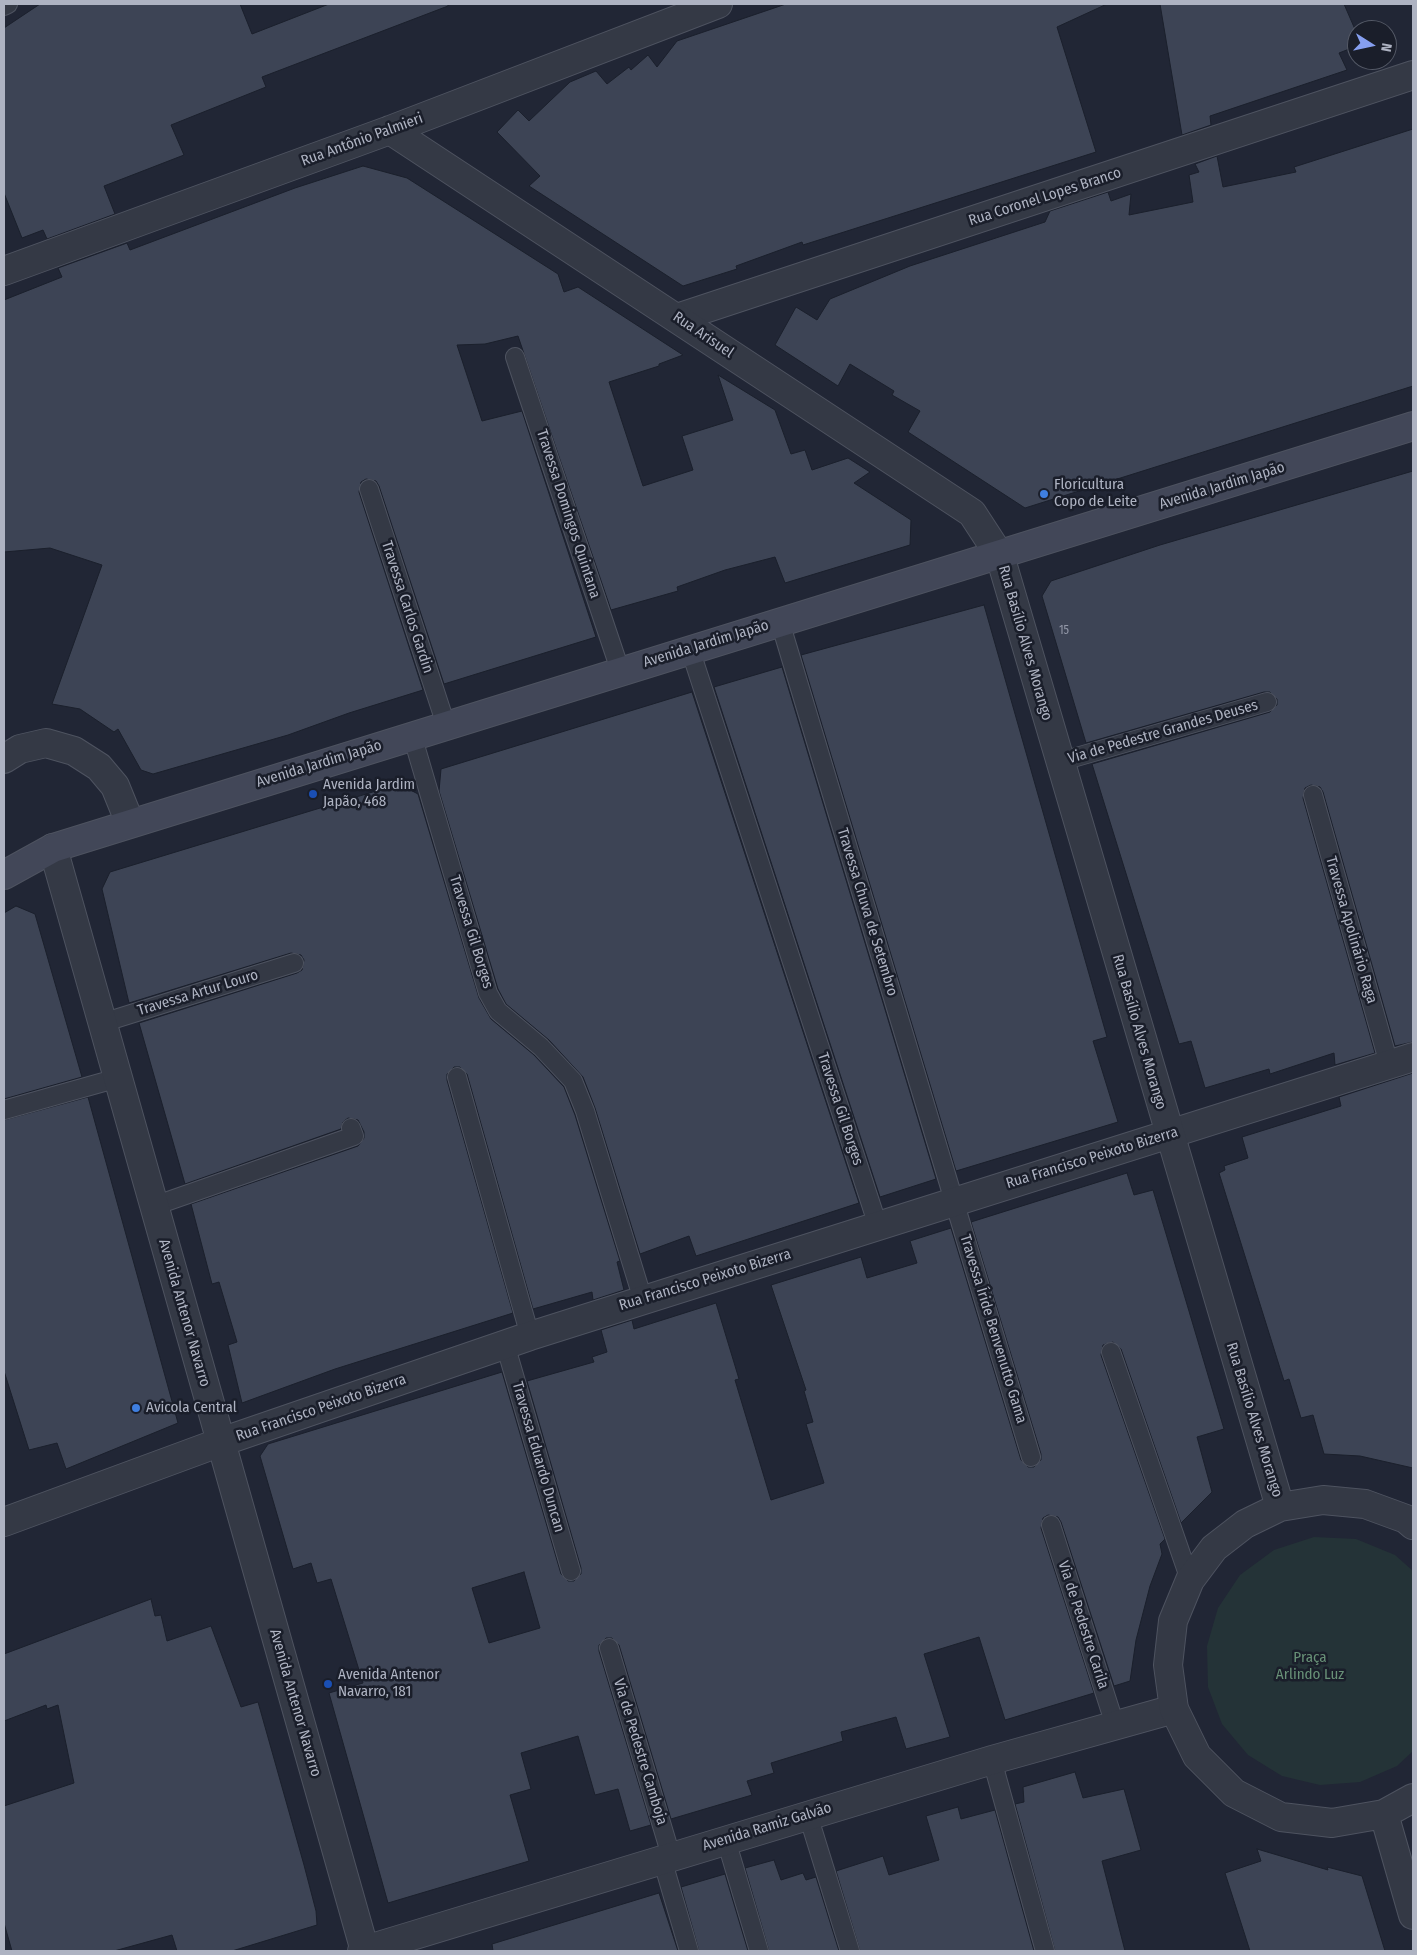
<!DOCTYPE html>
<html>
<head>
<meta charset="utf-8">
<style>
	body { margin:0 }
	#map { position:relative; width:1417px; height:1955px; overflow:hidden; background:#212635; font-family:"Fira Sans Condensed",sans-serif }
	canvas { display:block }
	.frame { position:absolute; inset:0; border:5px solid #aeb3c2; pointer-events:none }
	.north { position:absolute; left:1347px; top:20px; width:50px; height:50px; box-sizing:border-box; background:#1a1e2a; border:1px solid #555a67; border-radius:50%; rotate:100deg; font-size:14px; font-weight:700; line-height:20px; text-align:center; color:#aeb3c2 }
	.north::after { content:''; display:block; margin:auto; width:18px; height:22px; background:#869ff0; clip-path:polygon(50% 0,100% 100%,50% 72%,0 100%) }
</style>
</head>
<body>
<div id="map">
<canvas width="1417" height="1955"></canvas>
<div class="frame"></div>
<div class="north">N</div>
</div>
<script>
const c = document.querySelector('canvas').getContext('2d');
c.lineJoin = 'round';
function fill(path, color) { c.fillStyle = color; c.fill(path, 'evenodd'); }
const poly = rows => new Path2D(rows.map(r => 'M' + r).join(''));
function strokePath(path, color, width, dash) { c.strokeStyle = color; c.lineWidth = width; c.lineCap = dash ? 'butt' : 'round'; c.setLineDash(dash || []); c.stroke(path); }
function drawText(font, color, halo, rows, align = 'center') {
  c.font = font + ' "Fira Sans Condensed",sans-serif'; c.lineWidth = 5; c.setLineDash([]); c.textBaseline = 'middle'; c.strokeStyle = halo; c.fillStyle = color; for (const [text, x, y, turn = 0] of rows) {
    c.save(); c.translate(x, y); c.rotate((+turn || 0) * Math.PI / 180); c.textAlign = isNaN(turn) ? turn : align; if (halo) c.strokeText(text, 0, 0); c.fillText(text, 0, 0); c.restore();
  }
}
fill(poly([
	[1314,1537,1356,1539,1395,1555,1413,1571,1413,1751,1397,1766,1360,1782,1320,1785,1282,1776,1248,1755,1222,1724,1208,1687,1207,1646,1218,1608,1240,1575,1274,1550]
]), '#243337');
const building = poly([
	[40,4,240,4,252,34,329,4,448,4,448,6,262,77,266,87,171,125,184,155,104,186,115,214,47,239,43,230,22,238,4,193,4,28,40,4],
	[786,4,1107,4,1057,27,1096,152,803,245,802,242,736,266,737,269,683,286,529,186,540,176,497,132,518,110,529,121,570,82,596,71,607,84,629,67,631,70,648,55,657,67,677,41,786,4],
	[1160,4,1344,4,1357,34,1357,46,1339,53,1347,70,1210,116,1211,125,1182,135,1160,4],
	[1413,129,1413,386,1025,508,908,432,920,411,892,395,894,391,850,364,838,386,775,345,796,307,817,320,830,299,910,266,1045,222,1050,211,1108,192,1111,201,1131,194,1129,215,1193,202,1189,175,1199,172,1195,164,1217,156,1223,187,1296,172,1294,167,1413,129],
	[363,166,407,178,558,274,564,292,578,287,683,355,659,364,659,366,609,382,643,486,693,470,682,436,733,420,718,375,775,410,791,454,805,450,812,470,848,458,870,472,854,483,911,520,910,545,785,583,775,557,725,570,677,587,678,591,611,610,518,336,485,344,457,345,482,421,522,411,596,637,444,684,379,486,376,481,366,479,361,482,359,492,423,690,349,713,288,735,153,774,141,770,118,729,114,732,80,709,52,704,102,565,50,548,4,552,4,300,62,277,58,268,127,243,130,250,295,188,363,166],
	[1413,471,1413,1042,1395,1046,1323,792,1320,787,1311,785,1305,788,1303,798,1375,1053,1335,1065,1334,1053,1270,1074,1269,1069,1205,1088,1191,1041,1179,1044,1092,764,1270,712,1277,705,1277,699,1270,692,1264,692,1086,743,1042,596,1051,581,1160,545,1413,471],
	[984,605,1107,1037,1093,1041,1118,1122,956,1171,801,655,984,605],
	[782,667,936,1179,880,1197,714,687,782,667],
	[692,692,859,1203,696,1256,689,1236,640,1254,595,1108,583,1077,549,1040,506,1004,498,989,439,791,441,769,692,692],
	[399,784,418,794,479,998,491,1019,534,1055,564,1087,575,1115,620,1261,617,1262,624,1290,593,1300,592,1292,533,1309,467,1074,460,1067,454,1067,447,1074,447,1080,513,1313,335,1369,242,1403,228,1345,237,1342,219,1282,212,1284,191,1204,358,1146,364,1138,364,1132,358,1120,348,1118,343,1122,341,1129,185,1184,139,1023,297,973,302,970,304,960,301,955,291,953,129,1003,102,889,110,872,399,784],
	[16,906,35,914,82,1077,4,1099,4,913,16,906],
	[1413,1073,1413,1468,1360,1456,1324,1454,1313,1415,1301,1418,1289,1379,1284,1381,1219,1173,1225,1170,1224,1166,1248,1158,1242,1137,1341,1106,1339,1097,1413,1073],
	[88,1097,178,1423,66,1469,57,1443,29,1450,4,1371,4,1120,88,1097],
	[1127,1173,1134,1195,1153,1190,1224,1429,1197,1437,1212,1492,1181,1523,1121,1349,1113,1342,1103,1345,1101,1355,1165,1539,1160,1544,1162,1554,1150,1586,1136,1640,1130,1681,1114,1686,1061,1522,1058,1517,1048,1515,1043,1518,1041,1528,1094,1693,1005,1720,979,1637,924,1654,950,1737,906,1749,896,1717,841,1732,843,1741,771,1763,774,1773,747,1781,752,1795,671,1819,619,1645,612,1638,606,1638,599,1645,599,1651,651,1825,630,1831,618,1789,595,1795,578,1736,521,1753,531,1789,510,1795,529,1861,388,1903,329,1693,363,1683,331,1579,317,1583,311,1563,293,1569,260,1456,268,1444,502,1372,561,1574,568,1581,574,1581,581,1574,581,1568,527,1381,594,1362,592,1357,607,1352,601,1330,632,1320,634,1329,716,1303,739,1379,735,1380,771,1500,824,1483,806,1424,813,1422,804,1391,806,1390,771,1285,861,1257,867,1278,917,1263,910,1241,951,1228,1021,1460,1028,1467,1034,1467,1041,1460,1041,1454,971,1222,1127,1173],
	[524,1572,540,1628,489,1643,472,1588,524,1572],
	[151,1599,155,1616,161,1615,167,1641,211,1626,241,1707,258,1702,304,1865,316,1911,317,1925,232,1951,177,1951,172,1935,114,1951,12,1951,4,1923,4,1806,74,1783,58,1705,47,1709,46,1705,4,1721,4,1654,151,1599],
	[1075,1772,1083,1798,1124,1789,1141,1850,1102,1861,1125,1951,1055,1951,1015,1804,1024,1802,1023,1787,1075,1772],
	[958,1807,961,1819,995,1810,1034,1951,860,1951,836,1871,883,1856,889,1875,939,1860,926,1816,958,1807],
	[1257,1849,1328,1870,1327,1867,1362,1876,1385,1951,1250,1951,1225,1873,1261,1861,1257,1849],
	[774,1860,781,1880,803,1873,806,1880,816,1877,839,1951,769,1951,745,1868,774,1860],
	[725,1874,748,1951,699,1951,681,1887,725,1874],
	[659,1893,678,1951,493,1951,492,1944,659,1893]
]);
fill(building, '#3d4455');
strokePath(building, '#1b202c', 1);
const service = poly([
	[4,6,8,4],
	[515,357,620,670],
	[369,489,446,725],
	[780,622,1031,1457],
	[690,649,878,1226],
	[412,735,488,993,498,1011,541,1047,573,1081,585,1111,643,1300],
	[1059,762,1267,702],
	[1313,795,1389,1064],
	[102,1023,294,963],
	[457,1077,530,1336],
	[4,1110,118,1078],
	[154,1206,354,1136,351,1128],
	[505,1344,571,1571],
	[1111,1352,1190,1580],
	[1051,1525,1115,1725],
	[609,1648,671,1856],
	[992,1760,1045,1951],
	[808,1815,850,1951],
	[726,1840,759,1951],
	[662,1859,689,1951]
]);
const minor = poly([
	[677,318,1413,75],
	[4,759,20,749,46,743,74,751,99,767,115,786,130,823],
	[53,848,365,1951],
	[4,1522,221,1442,530,1336,1413,1057],
	[362,1951,992,1760,1174,1709]
]);
const tertiary = poly([
	[390,130,972,513,1000,556,1280,1507],
	[4,271,390,130,718,4],
	[1413,1525,1406,1519,1365,1504,1323,1500,1280,1507,1245,1524,1214,1548,1190,1580,1173,1621,1168,1665,1174,1709,1197,1756,1234,1793,1281,1817,1332,1823,1384,1814,1413,1798],
	[1384,1814,1413,1915]
]);
const secondary = poly([
	[4,875,53,848,1413,426]
]);
strokePath(service, '#4e5360', 20);
strokePath(minor, '#4e5360', 30);
strokePath(tertiary, '#4e5360', 30);
strokePath(secondary, '#4e5360', 30);
strokePath(service, '#343945', 18);
strokePath(minor, '#343945', 28);
strokePath(tertiary, '#343945', 28);
strokePath(secondary, '#424758', 28);
for (const [x, y, r, color] of [
	[1044,494,5,"#3f7fe0"],
	[313,794,5,"#1a4fb4"],
	[136,1408,5,"#3f7fe0"],
	[328,1684,5,"#1a4fb4"]
]) { const dot = new Path2D(); dot.arc(x, y, r, 0, 2 * Math.PI); c.fillStyle = color; c.fill(dot); strokePath(dot, '#1a1e2a', 2); }
drawText('12px', '#9297a7', null, [
	["15",1064,631]
]);
drawText('15px', '#aeb3c2', '#1a1e2a', [
	["Rua Antônio Palmieri",362,140,-20],
	["Rua Coronel Lopes Branco",1045,197,-18],
	["Rua Arisuel",703,335,34],
	["Avenida Jardim Japão",1222,486,-17],
	["Travessa Domingos Quintana",568,514,72],
	["Travessa Carlos Gardin",407,607,72],
	["Rua Basílio Alves Morango",1025,643,74],
	["Avenida Jardim Japão",706,644,-17],
	["Via de Pedestre Grandes Deuses",1163,732,-16],
	["Avenida Jardim Japão",319,764,-17],
	["Travessa Chuva de Setembro",867,912,73],
	["Travessa Apolinário Raga",1351,930,74],
	["Travessa Gil Borges",471,932,73],
	["Travessa Artur Louro",198,993,-17],
	["Rua Basílio Alves Morango",1139,1032,74],
	["Travessa Gil Borges",840,1109,72],
	["Rua Francisco Peixoto Bizerra",1092,1158,-17],
	["Rua Francisco Peixoto Bizerra",705,1280,-17],
	["Avenida Antenor Navarro",184,1313,74],
	["Travessa Íride Benvenutto Gama",993,1329,73],
	["Rua Francisco Peixoto Bizerra",321,1408,-19],
	["Rua Basílio Alves Morango",1254,1420,73],
	["Travessa Eduardo Duncan",538,1457,74],
	["Via de Pedestre Carila",1083,1625,72],
	["Avenida Antenor Navarro",295,1703,74],
	["Via de Pedestre Camboja",640,1752,73],
	["Avenida Ramiz Galvão",767,1827,-17]
]);
drawText('15px', '#aeb3c2', '#1a1e2a', [
	["Floricultura",1054,485],
	["Copo de Leite",1054,502],
	["Avenida Jardim",323,785],
	["Japão, 468",323,802],
	["Avicola Central",146,1408],
	["Avenida Antenor",338,1675],
	["Navarro, 181",338,1692]
], 'left');
drawText('15px', '#689177', '#1a1e2a', [
	["Praça",1310,1658],
	["Arlindo Luz",1310,1675]
]);
</script>
</body>
</html>
